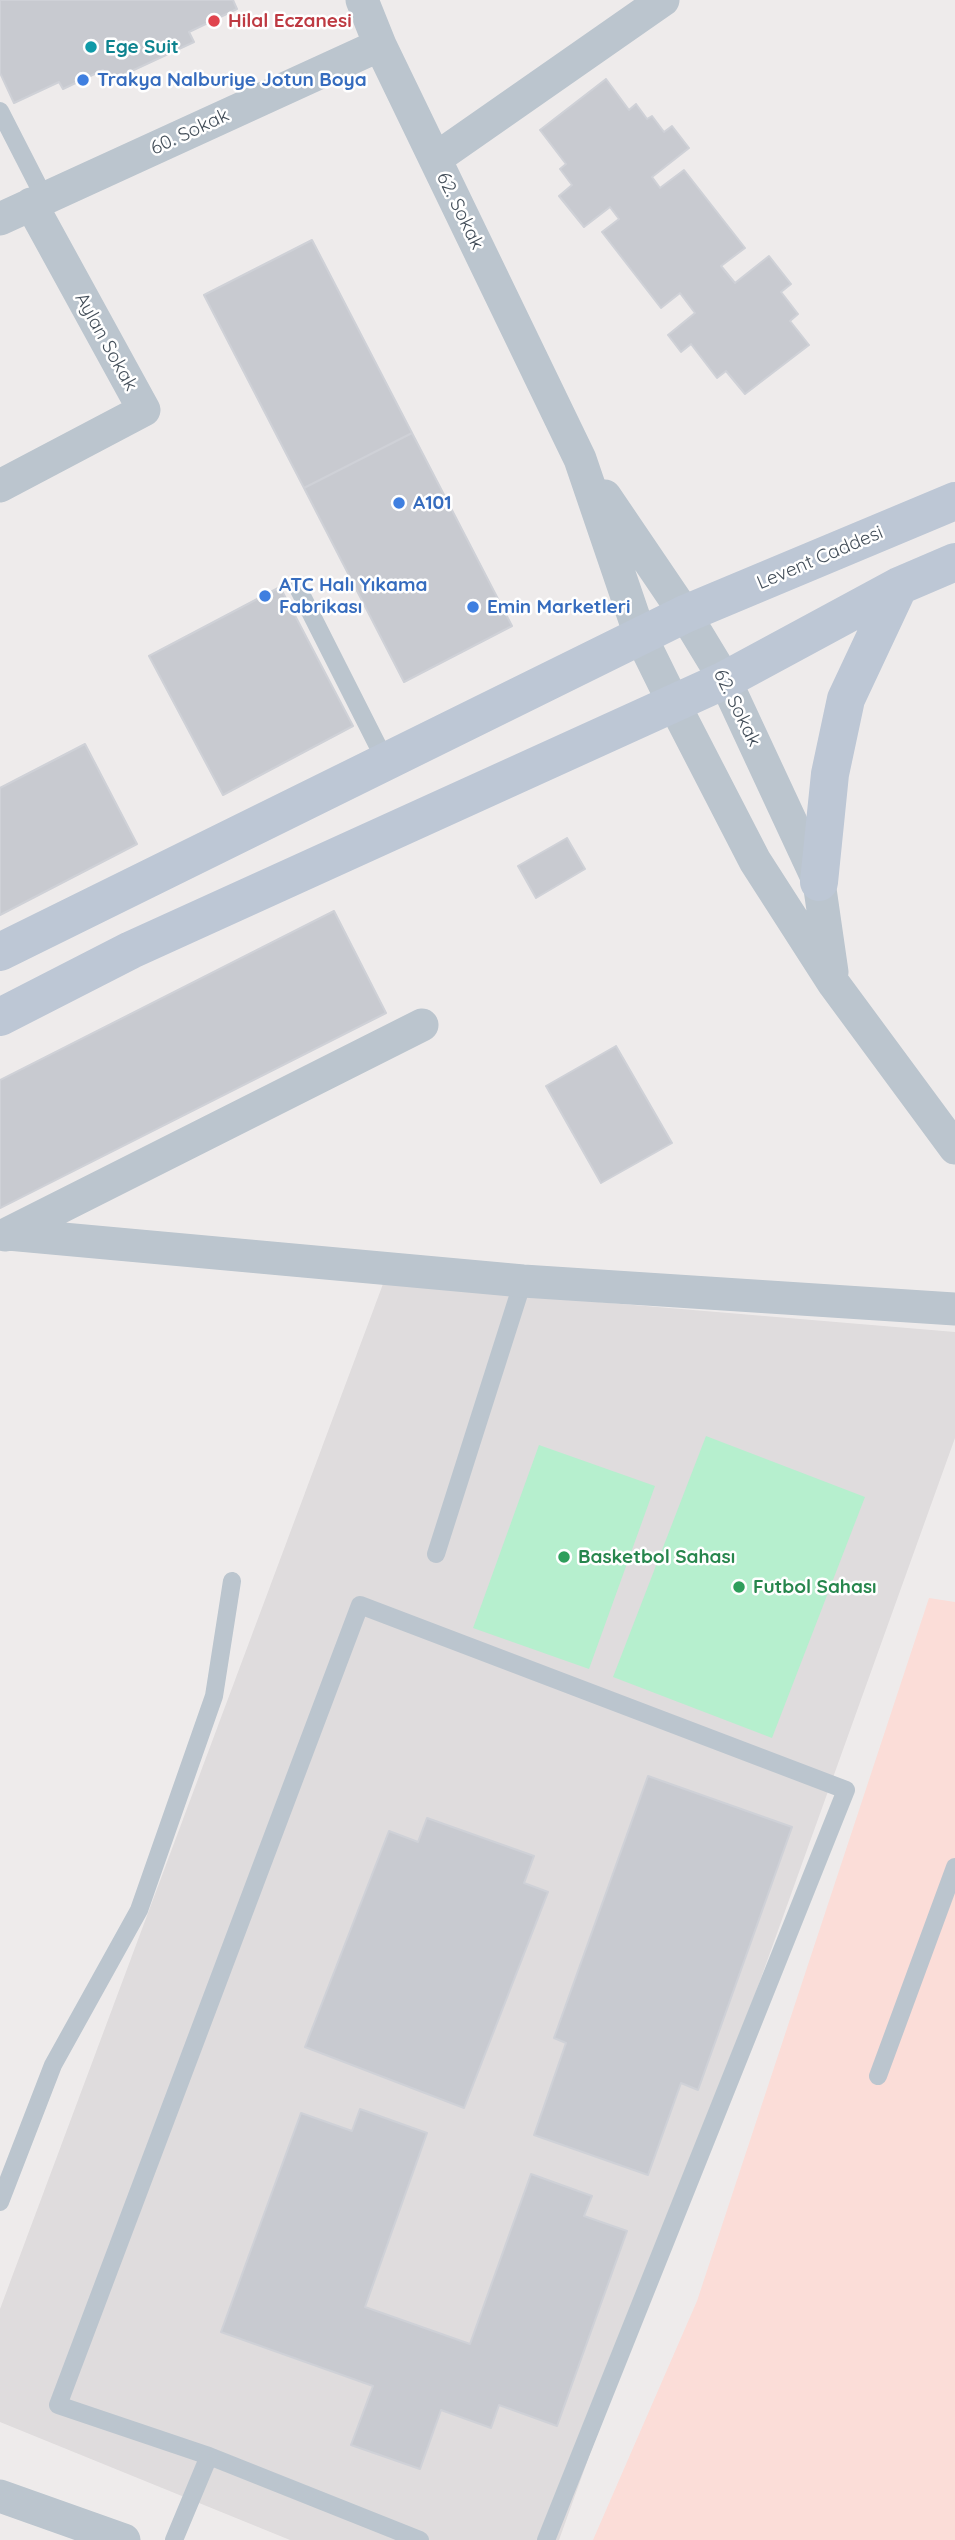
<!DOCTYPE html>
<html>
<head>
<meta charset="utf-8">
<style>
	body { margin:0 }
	canvas { display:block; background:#eeebeb }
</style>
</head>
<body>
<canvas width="955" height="2540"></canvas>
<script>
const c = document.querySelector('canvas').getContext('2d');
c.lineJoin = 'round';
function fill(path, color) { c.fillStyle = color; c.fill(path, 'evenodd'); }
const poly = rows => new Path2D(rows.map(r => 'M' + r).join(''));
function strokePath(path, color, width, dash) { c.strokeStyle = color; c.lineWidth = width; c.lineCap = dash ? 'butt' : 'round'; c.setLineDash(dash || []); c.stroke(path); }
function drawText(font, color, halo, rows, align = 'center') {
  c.font = font + ' Quicksand,sans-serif'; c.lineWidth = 5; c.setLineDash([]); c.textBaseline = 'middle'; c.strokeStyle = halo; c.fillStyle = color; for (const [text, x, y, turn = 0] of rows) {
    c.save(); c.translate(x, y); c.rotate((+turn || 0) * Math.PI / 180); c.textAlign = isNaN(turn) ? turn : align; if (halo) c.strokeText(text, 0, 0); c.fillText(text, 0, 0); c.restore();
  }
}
fill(poly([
	[383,1284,955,1332,955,1438,559,2540,290,2540,0,2422,0,2309]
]), '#dfdcdd');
fill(poly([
	[929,1598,955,1602,955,2540,593,2540,697,2301]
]), '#fbddd8');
fill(poly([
	[706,1436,865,1497,772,1738,613,1677],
	[539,1445,655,1486,589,1669,473,1628]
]), '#b6efce');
const building = poly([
	[0,0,233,0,237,9,189,32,194,42,108,82,103,70,63,89,59,82,14,103,0,73,0,0],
	[606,79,629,110,636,104,647,119,652,116,664,132,672,126,689,148,652,177,660,188,684,170,745,248,721,266,735,283,769,256,791,284,781,292,798,314,790,321,809,345,745,394,726,371,717,378,691,344,681,352,668,335,695,313,680,293,661,308,602,232,619,219,610,207,584,227,559,196,572,185,560,169,566,164,540,130,606,79],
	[312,240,412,433,304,488,204,295,312,240],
	[412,433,512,626,404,682,304,488,412,433],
	[280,587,353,726,223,795,149,656,280,587],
	[85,744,137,844,0,915,0,788,85,744],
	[567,838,585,869,536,898,518,866,567,838],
	[334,911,386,1013,0,1208,0,1080,334,911],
	[616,1046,672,1143,601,1183,546,1086,616,1046],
	[648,1776,792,1827,698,2090,681,2083,648,2175,534,2135,566,2043,554,2038,648,1776],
	[427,1818,534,1856,524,1883,548,1892,464,2108,305,2047,389,1831,418,1842,427,1818],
	[360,2109,427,2133,365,2307,470,2344,531,2174,592,2196,584,2216,627,2231,557,2426,499,2405,491,2428,441,2410,420,2469,351,2445,373,2386,221,2332,301,2113,352,2131,360,2109]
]);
fill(building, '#c8cad0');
strokePath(building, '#cfd1d7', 2);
strokePath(poly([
	[0,111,45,199],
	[297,586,386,762],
	[436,1554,523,1281],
	[878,2076,955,1867],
	[0,2202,53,2065,139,1910,214,1696,232,1581],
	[174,2540,209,2456],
	[420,2540,209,2456,58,2405,360,1605,846,1790,546,2540]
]), '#bbc5ce', 18);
strokePath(poly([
	[362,0,380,45,580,459,640,635,673,702,755,861,834,984,955,1148],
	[435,159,663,0],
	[0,219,380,45],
	[0,486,144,410,31,204],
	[605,496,685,614,725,680,819,882,832,972],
	[8,1234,523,1281,955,1309],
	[5,1235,422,1025],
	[0,2496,124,2540]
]), '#bbc5ce', 33);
strokePath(poly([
	[819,882,830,774,846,699,899,586],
	[0,952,685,614,955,501],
	[0,1017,131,950,725,680,899,586,955,562]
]), '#bdc7d5', 38);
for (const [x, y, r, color] of [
	[214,21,7,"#e0444e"],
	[91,47,7,"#0f9aa8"],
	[83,80,7,"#3f7fe0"],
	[399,503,7,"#3f7fe0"],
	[265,596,7,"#3f7fe0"],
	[473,607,7,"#3f7fe0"],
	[564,1557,7,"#2e9e5b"],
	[739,1587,7,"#2e9e5b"]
]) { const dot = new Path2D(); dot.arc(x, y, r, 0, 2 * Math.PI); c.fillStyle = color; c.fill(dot); strokePath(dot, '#fff', 2.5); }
drawText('bold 19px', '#be3a42', '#fff', [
	["Hilal Eczanesi",228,21]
], 'left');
drawText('bold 19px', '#0d838f', '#fff', [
	["Ege Suit",105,47]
], 'left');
drawText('bold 19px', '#366cbe', '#fff', [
	["Trakya Nalburiye Jotun Boya",97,80],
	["A101",413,503],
	["ATC Halı Yıkama",279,585],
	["Fabrikası",279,607],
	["Emin Marketleri",487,607]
], 'left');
drawText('19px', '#434e59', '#fff', [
	["60. Sokak",190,132,-25],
	["62. Sokak",460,211,64],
	["Aylan Sokak",106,342,61],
	["Levent Caddesi",820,558,-23],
	["62. Sokak",737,708,64]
]);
drawText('bold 19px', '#27864d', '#fff', [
	["Basketbol Sahası",578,1557],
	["Futbol Sahası",753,1587]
], 'left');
</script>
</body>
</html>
